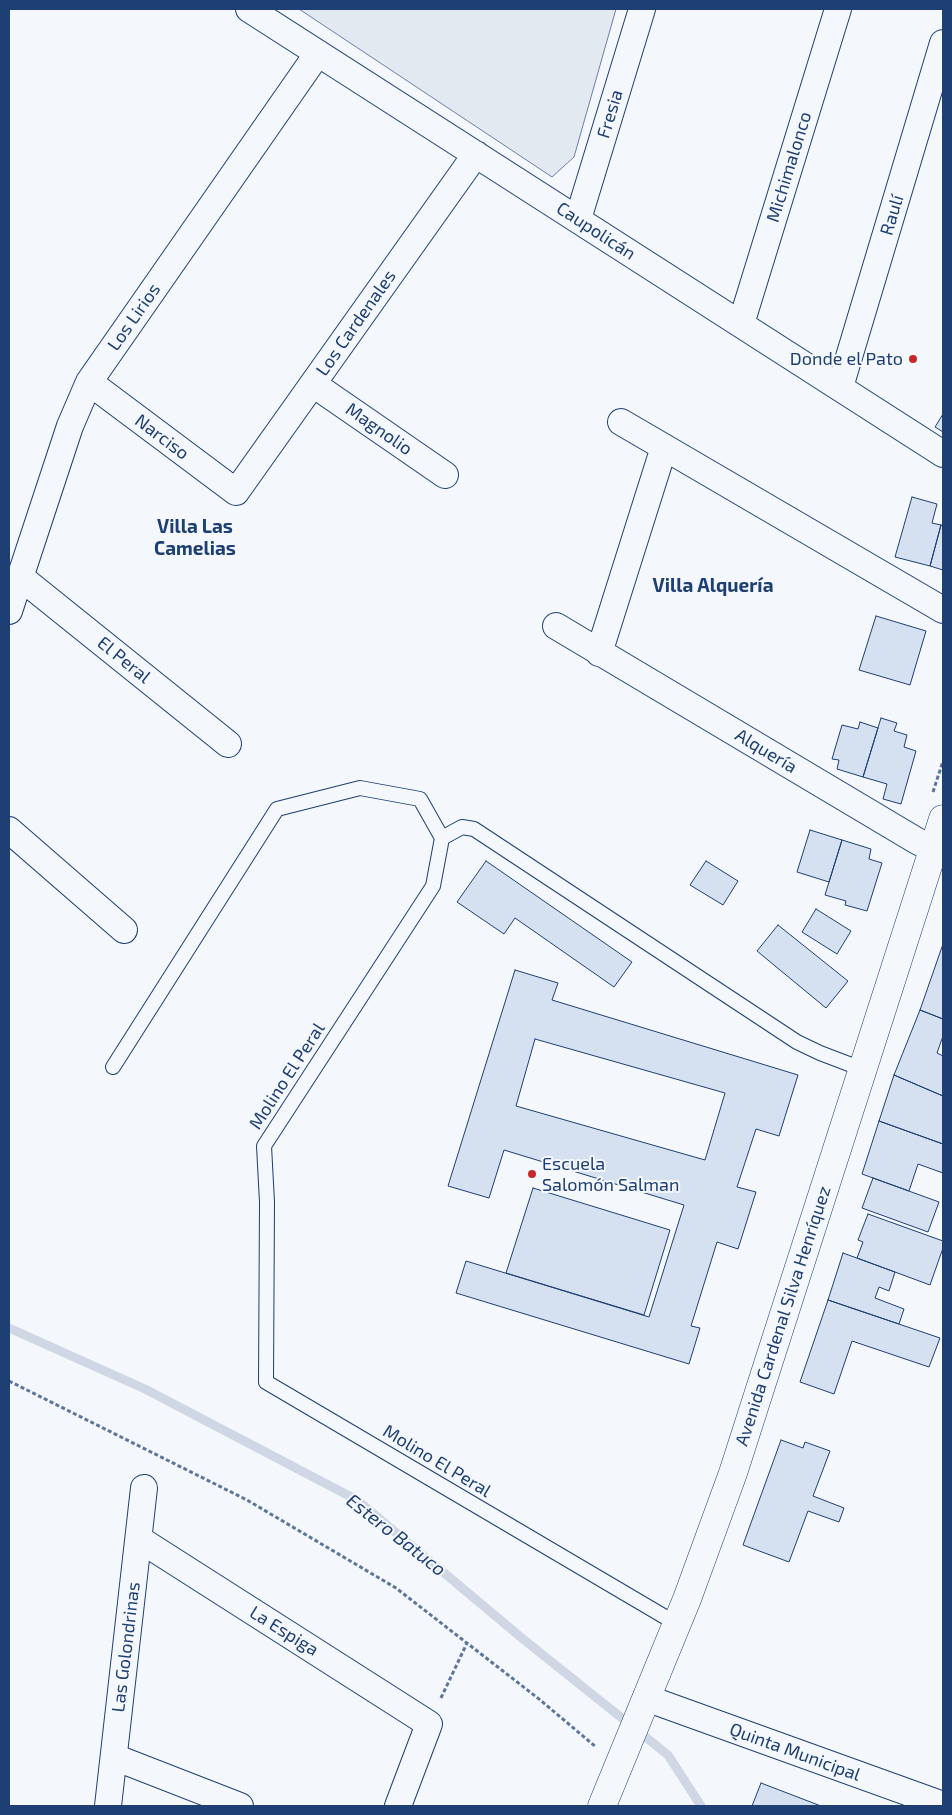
<!DOCTYPE html>
<html>
<head>
<meta charset="utf-8">
<style>
	body { margin:0 }
	#map { position:relative; width:952px; height:1815px; overflow:hidden; background:#f4f7fb; font-family:"Exo 2",sans-serif }
	canvas { display:block }
	.frame { position:absolute; inset:0; border:10px solid #1d3f73; pointer-events:none }
</style>
</head>
<body>
<div id="map">
<canvas width="952" height="1815"></canvas>
<div class="frame"></div>
</div>
<script>
const c = document.querySelector('canvas').getContext('2d');
c.lineJoin = 'round';
function fill(path, color) { c.fillStyle = color; c.fill(path, 'evenodd'); }
const poly = rows => new Path2D(rows.map(r => 'M' + r).join(''));
function strokePath(path, color, width, dash) { c.strokeStyle = color; c.lineWidth = width; c.lineCap = dash ? 'butt' : 'round'; c.setLineDash(dash || []); c.stroke(path); }
function drawText(font, color, halo, rows, align = 'center') {
  c.font = font + ' "Exo 2",sans-serif'; c.lineWidth = 4; c.setLineDash([]); c.textBaseline = 'middle'; c.strokeStyle = halo; c.fillStyle = color; for (const [text, x, y, turn = 0] of rows) {
    c.save(); c.translate(x, y); c.rotate((+turn || 0) * Math.PI / 180); c.textAlign = isNaN(turn) ? turn : align; if (halo) c.strokeText(text, 0, 0); c.fillText(text, 0, 0); c.restore();
  }
}
const green = poly([
	[299,9,616,9,574,157,552,177,299,9]
]);
fill(green, '#e3e9f0');
strokePath(green, '#687fa3', 1);
strokePath(poly([
	[9,1328,145,1389,357,1500,523,1639,668,1755,701,1806]
]), '#cfd7e4', 9);
const building = poly([
	[943,414,943,432,935,427,943,414],
	[912,497,937,504,932,523,941,525,930,566,895,557,912,497],
	[941,525,943,526,943,570,930,566,941,525],
	[876,616,926,631,910,685,859,670,876,616],
	[881,718,897,723,894,731,907,735,904,747,916,751,901,804,883,799,887,784,863,777,881,718],
	[860,722,878,728,863,777,837,769,839,760,832,759,842,725,858,729,860,722],
	[810,830,842,840,829,882,797,872,810,830],
	[842,840,871,849,869,859,882,863,867,911,845,905,846,901,825,895,842,840],
	[486,861,632,962,614,987,515,918,504,934,457,902,486,861],
	[706,861,738,881,723,905,690,885,706,861],
	[816,909,851,931,837,954,802,932,816,909],
	[778,925,848,981,826,1008,757,951,778,925],
	[943,944,943,1019,920,1010,943,944],
	[515,970,558,983,552,1000,798,1075,779,1136,756,1129,737,1187,756,1192,738,1249,717,1242,691,1326,700,1328,689,1364,456,1293,466,1261,649,1317,684,1205,504,1150,489,1198,448,1186,515,970],
	[535,1039,725,1093,705,1160,516,1106,535,1039],
	[920,1010,943,1019,943,1036,937,1053,943,1056,943,1096,894,1075,920,1010],
	[894,1075,943,1096,943,1144,879,1121,894,1075],
	[879,1121,943,1144,943,1173,918,1164,909,1191,862,1174,879,1121],
	[873,1178,939,1202,928,1232,862,1208,873,1178],
	[533,1188,670,1230,644,1315,506,1273,533,1188],
	[868,1214,943,1241,943,1248,930,1285,857,1258,863,1242,858,1240,868,1214],
	[843,1253,895,1272,889,1291,879,1287,875,1298,904,1309,899,1324,828,1300,843,1253],
	[828,1300,940,1338,929,1367,852,1341,834,1394,800,1382,828,1300],
	[781,1440,803,1448,805,1442,830,1451,813,1496,844,1508,839,1522,808,1511,789,1562,743,1545,781,1440],
	[761,1783,821,1806,752,1806,761,1783]
]);
fill(building, '#d5e0f0');
strokePath(building, '#1d3f73', 1);
const lane = poly([
	[442,838,462,827,474,829,797,1042,820,1053,862,1069],
	[113,1067,277,809,360,788,420,799,442,838,433,886,264,1146,267,1202,266,1382,677,1624]
]);
const street = poly([
	[249,9,943,454],
	[578,219,642,9],
	[741,324,838,9],
	[89,382,236,492,476,154],
	[313,384,445,475],
	[840,387,943,43],
	[621,422,943,610],
	[19,576,228,744],
	[9,611,70,426,89,382,318,53],
	[556,626,917,841,933,849],
	[599,653,664,447],
	[9,830,124,930],
	[139,1539,429,1724,398,1806],
	[646,1698,943,1805],
	[114,1757,240,1806],
	[108,1806,144,1488]
]);
const secondary = poly([
	[602,1806,687,1599,733,1473,943,819]
]);
strokePath(lane, '#1d3f73', 16);
strokePath(street, '#1d3f73', 28);
strokePath(secondary, '#1d3f73', 29);
strokePath(poly([
	[933,792,943,761],
	[9,1381,247,1500,396,1588,539,1699,596,1747],
	[441,1698,467,1643]
]), '#5e769c', 3, [4, 2.5]);
strokePath(lane, '#f4f7fb', 14);
strokePath(street, '#f4f7fb', 26);
strokePath(secondary, '#f4f7fb', 28);
for (const [x, y, r, color] of [
	[913,359,5,"#c62828"],
	[532,1174,5,"#c62828"]
]) { const dot = new Path2D(); dot.arc(x, y, r, 0, 2 * Math.PI); c.fillStyle = color; c.fill(dot); strokePath(dot, '#f4f7fb', 2); }
drawText('18px', '#1d3f73', '#f4f7fb', [
	["Fresia",610,114,-73],
	["Michimalonco",789,167,-73],
	["Raulí",892,215,-73],
	["Caupolicán",596,231,33],
	["Los Lirios",134,317,-55],
	["Los Cardenales",356,323,-55],
	["Magnolio",379,429,35],
	["Narciso",162,437,37],
	["El Peral",124,660,39],
	["Alquería",766,751,31],
	["Molino El Peral",287,1076,-57],
	["Avenida Cardenal Silva Henríquez",783,1316,-72],
	["Molino El Peral",437,1461,31],
	["La Espiga",284,1631,32],
	["Las Golondrinas",126,1647,-83],
	["Quinta Municipal",795,1752,20]
]);
drawText('18px', '#1d3f73', '#f4f7fb', [
	["Donde el Pato",903,359],
	["Escuela",542,1164,"left"],
	["Salomón Salman",542,1185,"left"]
], 'right');
drawText('bold 19px', '#1d3f73', '#f4f7fb', [
	["Villa Las",195,527],
	["Camelias",195,549],
	["Villa Alquería",713,586]
]);
drawText('italic 19px', '#1d3f73', '#f4f7fb', [
	["Estero Batuco",396,1535,38]
]);
</script>
</body>
</html>
